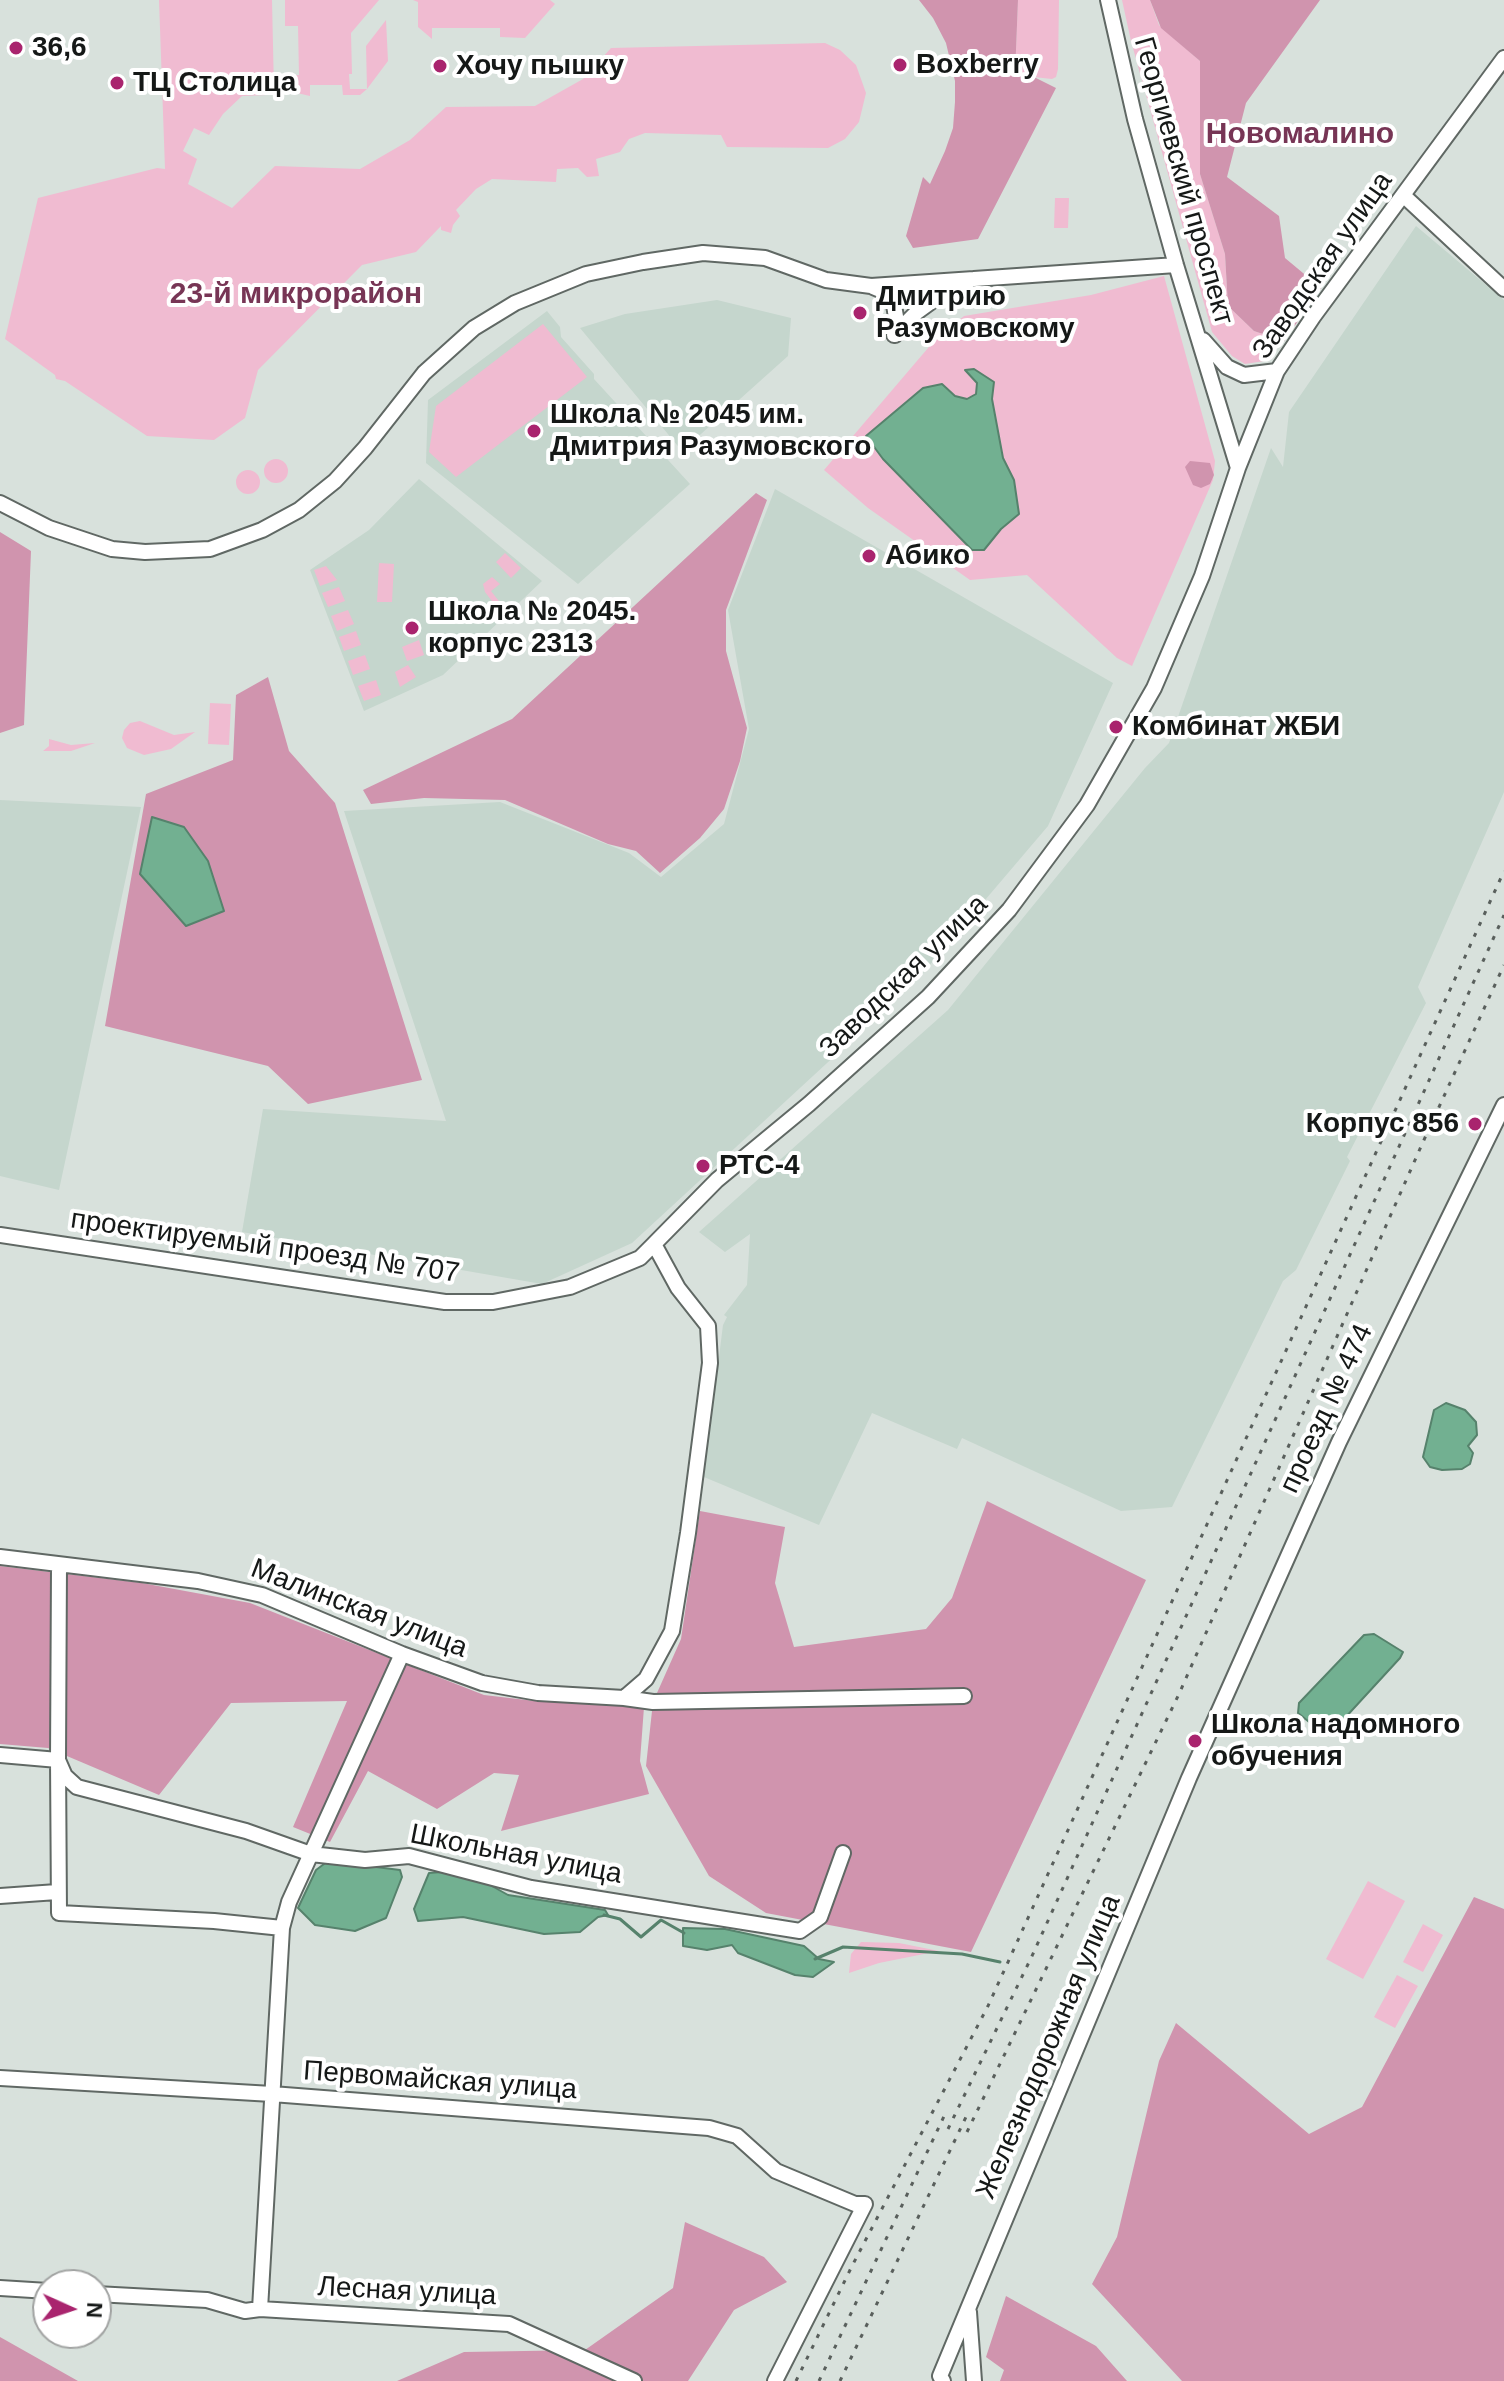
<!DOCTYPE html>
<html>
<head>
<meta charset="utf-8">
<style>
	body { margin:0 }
	#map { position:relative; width:1504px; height:2381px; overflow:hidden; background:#d8e1dc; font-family:Helvetica,sans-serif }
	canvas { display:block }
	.north { position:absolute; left:32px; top:2269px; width:80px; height:80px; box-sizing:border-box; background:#fff; border:2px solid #a1a3a2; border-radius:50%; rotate:93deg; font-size:22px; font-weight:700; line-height:32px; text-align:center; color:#151817 }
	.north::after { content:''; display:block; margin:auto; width:28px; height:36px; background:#a9246e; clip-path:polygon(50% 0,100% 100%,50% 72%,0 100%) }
</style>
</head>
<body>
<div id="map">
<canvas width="1504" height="2381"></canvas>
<div class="north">N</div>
</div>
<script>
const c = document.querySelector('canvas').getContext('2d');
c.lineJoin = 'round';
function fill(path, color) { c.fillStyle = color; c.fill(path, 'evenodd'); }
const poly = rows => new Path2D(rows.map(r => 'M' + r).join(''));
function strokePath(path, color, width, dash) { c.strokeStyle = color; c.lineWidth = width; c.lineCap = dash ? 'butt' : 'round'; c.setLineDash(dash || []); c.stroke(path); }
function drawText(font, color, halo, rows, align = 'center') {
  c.font = font + ' Helvetica,sans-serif'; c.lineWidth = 8; c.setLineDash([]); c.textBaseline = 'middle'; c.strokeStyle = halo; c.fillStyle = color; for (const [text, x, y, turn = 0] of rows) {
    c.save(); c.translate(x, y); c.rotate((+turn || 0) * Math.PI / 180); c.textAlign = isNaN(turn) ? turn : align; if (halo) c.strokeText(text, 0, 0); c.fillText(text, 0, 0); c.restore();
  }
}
fill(poly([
	[1416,226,1504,300,1504,792,1418,987,1426,1003,1347,1157,1350,1161,1296,1270,1283,1281,1172,1507,1121,1511,962,1438,957,1449,872,1413,819,1525,704,1477,723,1325,727,1317,724,1315,747,1285,750,1234,725,1252,699,1232,948,1010,1145,768,1169,743,1271,448,1283,467,1289,412],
	[717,300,791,318,788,356,682,451,580,328,625,314],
	[547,311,560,327,561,337,594,374,594,379,690,484,578,584,426,463,428,400],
	[419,479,542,581,443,675,364,711,310,570,369,530],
	[775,489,1113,683,1048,826,917,980,632,1243,542,1284,242,1232,263,1109,446,1121,344,811,500,802,629,853,661,877,724,824,749,729,728,610],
	[0,800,141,807,59,1190,0,1176]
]), '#c5d6cd');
fill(poly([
	[159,0,272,0,274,91,267,95,242,96,223,114,209,135,194,128,183,151,197,159,188,184,232,208,275,166,360,169,410,140,446,107,535,106,583,79,611,48,825,43,840,50,856,65,866,93,859,122,845,139,828,148,727,147,721,135,645,133,629,139,620,152,596,159,599,176,587,177,578,168,557,169,556,182,492,179,476,189,456,210,460,216,453,225,451,233,441,230,441,226,416,252,362,265,258,370,245,418,214,440,147,436,65,381,56,379,55,375,5,339,38,198,157,168,165,169],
	[285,0,379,0,351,33,352,74,349,74,350,89,367,89,366,46,386,20,388,61,367,89,360,95,343,95,342,85,310,85,310,96,297,93,290,87,287,76,299,75,298,26,285,26],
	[413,0,550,0,555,4,525,38,500,37,500,28,432,28,432,39,418,27,418,2],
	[1018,0,1059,0,1058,69,1056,77,1052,79,1015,75],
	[1122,0,1150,0,1159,25,1200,61,1200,174,1225,254,1228,306,1254,331,1284,341,1264,361,1245,364,1232,356,1212,332,1131,41],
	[1055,198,1069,198,1068,228,1054,228],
	[1164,276,1215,461,1213,480,1132,666,1117,658,1027,575,970,580,868,508,824,470,934,341,964,316,1091,295],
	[543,324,587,377,456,477,429,452,436,406],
	'264 471a12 12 0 1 1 24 0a12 12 0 1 1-24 0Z',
	'236 482a12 12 0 1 1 24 0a12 12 0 1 1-24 0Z',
	[505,553,521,568,511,578,496,562],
	[379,563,394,564,392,602,377,602],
	[326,566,337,580,320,586,314,570],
	[492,577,500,584,491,591,502,605,498,609,485,592,483,584],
	[339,587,345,601,328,607,322,593],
	[348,610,354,624,337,631,331,616],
	[356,631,361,645,344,651,339,637],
	[419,640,424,655,407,661,402,647],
	[365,655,370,669,353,675,348,661],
	[408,665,416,677,400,687,395,672],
	[376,680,381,695,364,701,358,686],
	[210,703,231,704,229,745,208,744],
	[140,721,174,735,195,732,171,749,144,755,127,748,122,738,124,730,130,723],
	[49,739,71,745,95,743,71,751,43,751,49,746],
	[1368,1881,1405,1901,1363,1979,1326,1959],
	[1423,1924,1443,1935,1423,1972,1403,1962],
	[861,1942,899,1943,939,1951,879,1963,849,1973,851,1954],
	[1397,1975,1418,1986,1395,2028,1374,2017]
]), '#f0bbd1');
fill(poly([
	[919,0,1018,0,1015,75,1036,78,1056,88,978,239,913,248,906,236,923,177,930,184,945,151,953,128,955,102,955,81,946,43,933,18],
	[1150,0,1320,0,1246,103,1227,177,1279,216,1285,258,1321,288,1284,341,1254,331,1228,306,1225,254,1200,174,1200,61,1161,28],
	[1190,461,1210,463,1214,475,1210,484,1201,488,1193,485,1185,467],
	[756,493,767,500,726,610,726,651,747,728,740,761,724,809,700,838,660,873,636,851,608,844,505,800,424,798,371,804,363,790,512,719],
	[0,532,31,551,24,725,0,733],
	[268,677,289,751,335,803,422,1080,308,1104,268,1066,105,1026,146,794,233,760,236,695],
	[987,1501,1146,1580,971,1952,766,1913,709,1876,646,1766,653,1702,681,1639,700,1511,785,1527,775,1583,794,1647,926,1629,952,1598],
	[0,1566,142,1583,250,1603,484,1695,535,1701,644,1707,640,1761,649,1794,501,1831,519,1775,494,1773,437,1809,368,1771,330,1842,293,1827,347,1701,231,1703,159,1795,48,1748,0,1744],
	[1474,1897,1504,1909,1504,2381,1182,2381,1092,2284,1117,2237,1159,2061,1176,2023,1309,2134,1362,2107],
	[685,2222,764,2257,787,2282,734,2310,688,2381,397,2381,464,2352,585,2350,673,2288],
	[1006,2296,1096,2346,1127,2381,1000,2381,1004,2370,986,2357],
	[0,2337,78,2381,0,2381]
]), '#d094ae');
const water = poly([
	[974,369,994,382,992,399,1003,458,1014,480,1019,514,1001,529,984,550,972,550,883,459,866,436,923,388,942,384,955,396,967,399,976,394,977,383,965,370,974,369],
	[152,817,184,827,208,861,224,911,186,926,140,874,152,817],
	[1446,1403,1465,1410,1476,1422,1477,1435,1468,1446,1473,1453,1470,1464,1462,1469,1442,1470,1430,1467,1423,1457,1434,1410,1446,1403],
	[1374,1634,1403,1652,1400,1658,1332,1732,1319,1730,1298,1713,1299,1703,1364,1635,1374,1634],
	[328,1861,400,1870,402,1877,386,1918,355,1931,315,1925,298,1908,316,1870,328,1861],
	[454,1871,483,1881,508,1895,605,1910,608,1915,598,1917,580,1932,544,1934,463,1917,418,1921,414,1909,429,1873,454,1871],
	[683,1928,725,1929,804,1946,819,1959,834,1962,813,1977,795,1975,738,1953,732,1945,707,1950,683,1946,683,1928]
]);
fill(water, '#72b091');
strokePath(water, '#56826c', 2);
strokePath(poly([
	[604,1915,620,1919,641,1937,661,1920,684,1933],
	[815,1959,843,1947,962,1954,1000,1962]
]), '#56826c', 3);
const minor = poly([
	[1108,0,1135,119,1176,265,1238,468],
	[1403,195,1504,289],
	[873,287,885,292,893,300,897,322,895,335],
	[894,335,917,312,950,288,974,279,1176,265],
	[1203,340,1227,367,1244,375,1277,371],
	[0,503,49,528,112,549,145,552,210,549,262,530,299,510,335,481,365,448,424,373,474,328,515,303,586,274,643,262,703,253,765,258,826,280,871,286,974,279],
	[0,1235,445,1302,493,1302,570,1287,640,1258,654,1244],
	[0,1557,198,1581,262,1595,402,1654,482,1683,538,1693,624,1698,646,1679,672,1631,688,1533,710,1363,708,1326,678,1288,654,1244,717,1180,809,1104,928,997,1009,910,1087,805,1154,688,1202,576,1238,468,1277,371,1313,317,1504,58],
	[59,1566,58,1760,65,1776,77,1787,246,1831,311,1854,365,1860,409,1856,531,1888,800,1931,820,1917,843,1853],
	[624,1698,653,1702,964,1696],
	[0,1755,58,1760,59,1913,214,1921,282,1928],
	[0,1896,57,1892],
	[0,2078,272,2094,709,2128,737,2136,776,2171,855,2204,865,2204,775,2381],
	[0,2288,48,2291],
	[96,2294,207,2300,245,2311,260,2309,509,2324,634,2381],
	[260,2309,282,1928,289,1902,402,1654],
	[969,2312,974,2381],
	[943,2381,940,2376,1189,1778,1339,1442,1504,1105]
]);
strokePath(minor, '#606864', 18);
strokePath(minor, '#fff', 14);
strokePath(poly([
	[948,2129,1032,1956,1504,915],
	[967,2132,1179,1694,1423,1142,1504,965],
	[796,2381,852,2266,988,2006,1504,871],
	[819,2381,947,2110],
	[840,2381,966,2117]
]), '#595f5c', 3, [4, 8]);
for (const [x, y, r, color] of [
	[16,48,8,"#a9246e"],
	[900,65,8,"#a9246e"],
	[440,66,8,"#a9246e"],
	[117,83,8,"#a9246e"],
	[860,313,8,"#a9246e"],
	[534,431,8,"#a9246e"],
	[869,556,8,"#a9246e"],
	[412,628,8,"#a9246e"],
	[1116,727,8,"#a9246e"],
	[1475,1124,8,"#a9246e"],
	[703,1166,8,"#a9246e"],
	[1195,1741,8,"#a9246e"]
]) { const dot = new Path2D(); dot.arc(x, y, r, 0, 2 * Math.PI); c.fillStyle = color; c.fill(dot); strokePath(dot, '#fff', 3); }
drawText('bold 28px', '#151817', '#fff', [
	["36,6",32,48],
	["Boxberry",916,65],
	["Хочу пышку",456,66],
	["ТЦ Столица",133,83],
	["Дмитрию",876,297],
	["Разумовскому",876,329],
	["Школа № 2045 им.",550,415],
	["Дмитрия Разумовского",550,447],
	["Абико",885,556],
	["Школа № 2045.",428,612],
	["корпус 2313",428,644],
	["Комбинат ЖБИ",1132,727],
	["Корпус 856",1459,1124,"right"],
	["РТС-4",719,1166],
	["Школа надомного",1211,1725],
	["обучения",1211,1757]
], 'left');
drawText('28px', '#151817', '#fff', [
	["Георгиевский проспект",1183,181,74],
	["Заводская улица",1323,266,-55],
	["Заводская улица",904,977,-44],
	["проектируемый проезд № 707",265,1247,8],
	["проезд № 474",1327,1409,-65],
	["Малинская улица",359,1609,21],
	["Школьная улица",516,1855,11],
	["Железнодорожная улица",1049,2047,-67],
	["Первомайская улица",440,2081,4],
	["Лесная улица",407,2292,3]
]);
drawText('bold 30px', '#773555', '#fff', [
	["Новомалино",1300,135],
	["23-й микрорайон",296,295]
]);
</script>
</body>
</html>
